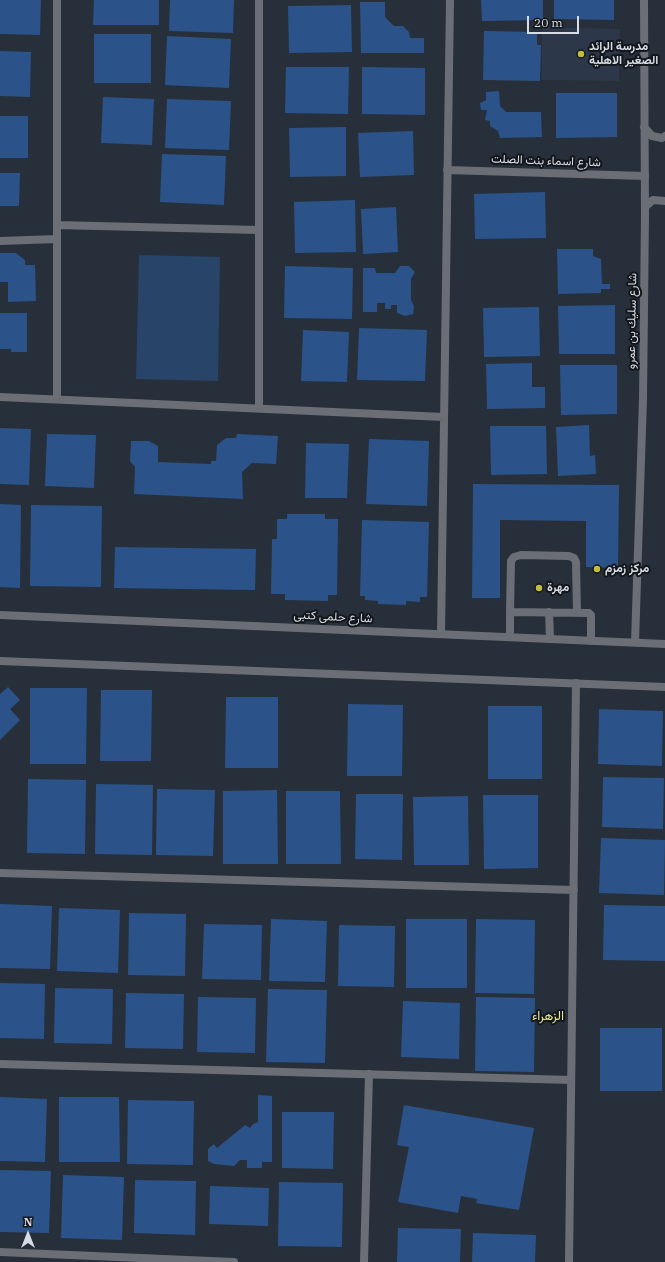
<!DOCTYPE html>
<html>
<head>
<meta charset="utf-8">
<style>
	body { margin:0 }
	#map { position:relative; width:665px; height:1262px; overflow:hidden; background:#262f3a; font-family:"IBM Plex Serif",serif }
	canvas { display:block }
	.north { position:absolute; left:8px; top:1214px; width:40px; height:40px; -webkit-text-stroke:3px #13171c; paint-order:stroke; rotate:0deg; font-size:11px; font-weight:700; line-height:16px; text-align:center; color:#d8dde5 }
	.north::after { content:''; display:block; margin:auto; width:14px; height:18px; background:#d8dde5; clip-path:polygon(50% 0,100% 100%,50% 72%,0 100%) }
	.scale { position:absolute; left:527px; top:16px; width:52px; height:18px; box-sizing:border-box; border:2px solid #d8dde5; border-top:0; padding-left:5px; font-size:12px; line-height:14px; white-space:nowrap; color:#d8dde5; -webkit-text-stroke:3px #13171c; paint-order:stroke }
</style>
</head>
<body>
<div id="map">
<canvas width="665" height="1262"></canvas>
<div class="north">N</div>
<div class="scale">20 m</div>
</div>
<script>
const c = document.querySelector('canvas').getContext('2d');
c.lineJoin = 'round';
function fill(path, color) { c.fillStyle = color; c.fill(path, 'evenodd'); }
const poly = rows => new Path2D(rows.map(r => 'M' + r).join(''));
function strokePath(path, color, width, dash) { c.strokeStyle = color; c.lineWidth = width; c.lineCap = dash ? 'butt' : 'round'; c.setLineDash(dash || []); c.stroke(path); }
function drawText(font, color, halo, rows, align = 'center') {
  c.font = font + ' "IBM Plex Serif",Vazirmatn,serif'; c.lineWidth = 4; c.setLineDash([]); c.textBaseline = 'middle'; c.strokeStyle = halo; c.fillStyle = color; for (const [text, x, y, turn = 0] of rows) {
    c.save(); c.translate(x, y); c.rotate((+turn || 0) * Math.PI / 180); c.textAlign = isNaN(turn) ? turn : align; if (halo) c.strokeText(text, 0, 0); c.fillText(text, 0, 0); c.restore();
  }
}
fill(poly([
	[542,27,620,29,619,81,542,80]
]), '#2c3849');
fill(poly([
	[139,255,220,257,218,381,136,379]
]), '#294469');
fill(poly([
	[0,0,41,0,40,35,0,34],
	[94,0,159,0,159,25,93,25],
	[170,0,234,0,233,33,169,31],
	[481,0,543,0,543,20,482,21],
	[554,0,614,0,614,20,554,19],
	[360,2,385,2,385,17,394,26,403,26,409,32,410,38,424,38,424,53,361,53],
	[351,5,352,52,289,53,288,6],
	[484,31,537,32,537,45,541,45,540,81,483,80],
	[94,34,151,34,151,83,94,83],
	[167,36,231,39,229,88,165,85],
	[0,51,31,52,30,97,0,96],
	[286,67,349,67,348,114,285,113],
	[362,67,425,68,425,115,362,114],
	[499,91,500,106,506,112,541,112,542,137,500,138,498,131,490,126,490,121,485,120,487,110,481,110,480,103,486,100,486,92],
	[556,93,617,93,617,137,556,138],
	[103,97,154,99,152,145,101,143],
	[167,99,231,101,229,150,165,148],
	[0,116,28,116,28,158,0,158],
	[346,127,346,176,290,177,289,128],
	[413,131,414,175,360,177,358,133],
	[162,154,226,156,224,205,160,202],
	[0,173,20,173,19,206,0,206],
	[545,192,546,238,475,239,474,194],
	[355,200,356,252,295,253,294,202],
	[396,207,398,252,363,254,361,209],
	[557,249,593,249,593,256,601,259,602,284,610,284,610,289,601,289,601,293,558,294],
	[0,253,16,253,25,260,25,265,35,265,36,301,8,302,8,282,0,282],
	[285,266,353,268,352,319,284,318],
	[400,266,409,266,415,272,411,279,411,300,414,306,413,314,405,316,397,313,397,305,391,305,391,309,385,309,385,303,377,303,377,312,363,312,363,268,375,268,376,273,395,273],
	[615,305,615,354,559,354,558,306],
	[539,307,540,356,484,357,483,308],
	[0,313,27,313,27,352,11,352,11,349,0,349],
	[359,328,427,330,425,381,357,380],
	[303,330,349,332,347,382,301,381],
	[532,363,532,387,545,387,545,408,487,409,486,364],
	[560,365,617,365,617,414,561,415],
	[589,425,590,456,595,455,596,474,558,476,556,427],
	[490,426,546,426,547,474,491,475],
	[0,428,31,429,29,485,0,484],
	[47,434,96,435,94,488,45,486],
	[237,434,278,436,276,464,252,463,242,472,243,499,134,494,135,467,130,461,131,441,149,441,158,446,158,462,211,464,211,461,216,461,217,445,226,438,236,438],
	[369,439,429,441,427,506,366,504],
	[306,443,349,444,347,498,305,498],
	[473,484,619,485,618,568,586,567,586,521,500,520,500,598,472,598],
	[0,504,21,505,20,588,0,587],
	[31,505,102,506,101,587,30,586],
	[287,514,325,514,325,519,338,519,337,595,328,595,328,601,285,600,285,594,271,594,272,539,277,539,277,519,287,519],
	[362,520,429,522,427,597,420,597,420,602,406,601,406,605,378,604,378,601,365,600,365,596,360,596],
	[115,547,256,549,255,590,114,588],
	[8,687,20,700,10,709,20,720,0,740,0,694],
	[30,688,87,688,86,764,30,764],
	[101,690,152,690,151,761,100,761],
	[226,697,278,697,278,768,225,768],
	[348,704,403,705,402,776,347,776],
	[488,706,542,706,542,779,488,779],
	[599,709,663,711,662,766,598,764],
	[603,777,664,778,663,829,602,827],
	[28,779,86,780,85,854,27,853],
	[96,784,153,785,152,855,95,854],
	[157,789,215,790,213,856,156,855],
	[277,790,278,864,223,864,223,791],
	[286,791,340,791,341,864,286,864],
	[356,794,403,794,402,860,355,859],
	[483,795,538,795,538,868,484,869],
	[468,796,469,865,414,865,413,797],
	[601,838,665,840,664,895,599,893],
	[0,904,52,906,50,969,0,968],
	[604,905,665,906,665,961,603,960],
	[59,908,120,910,118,973,57,971],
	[129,913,186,914,185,976,128,975],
	[271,919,327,921,325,982,269,981],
	[406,919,467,919,467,988,406,988],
	[476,919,535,920,534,994,475,993],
	[204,924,262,925,261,980,202,979],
	[339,925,395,926,394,987,338,986],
	[0,983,45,984,44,1039,0,1038],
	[55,988,113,989,112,1044,54,1043],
	[268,989,327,990,325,1063,266,1062],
	[126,993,184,994,183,1049,125,1048],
	[198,997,256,998,255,1053,197,1052],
	[476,997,535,998,534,1072,475,1071],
	[403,1001,460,1003,459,1059,401,1057],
	[600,1028,662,1028,662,1091,600,1091],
	[258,1095,272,1096,272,1162,262,1162,262,1168,247,1168,247,1160,240,1160,234,1166,214,1164,208,1161,208,1149,214,1144,217,1148,245,1125,250,1128,253,1124,258,1122],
	[0,1097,47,1099,45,1162,0,1161],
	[59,1097,119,1097,120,1162,59,1162],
	[128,1100,194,1101,193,1165,127,1164],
	[404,1105,534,1128,519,1210,476,1203,477,1199,461,1196,458,1213,398,1202,409,1147,397,1145],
	[282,1112,334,1112,333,1169,282,1168],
	[0,1170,51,1171,49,1233,0,1232],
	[63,1175,124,1177,122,1240,61,1238],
	[135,1180,196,1181,195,1235,134,1233],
	[279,1182,343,1183,342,1247,278,1246],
	[210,1186,269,1188,268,1226,209,1224],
	[398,1228,461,1229,460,1262,397,1262],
	[473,1233,536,1235,535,1262,472,1262]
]), '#2c5389');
strokePath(poly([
	[57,0,57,399],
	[259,0,259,408],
	[447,170,645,176],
	[57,225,259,230],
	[0,241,57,239],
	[0,397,444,417],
	[510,612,511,561,514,557,521,555,569,556,574,558,576,562,577,613],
	[549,612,550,639],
	[441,634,450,0],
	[510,637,510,612,589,613,591,615,591,641],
	[0,873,574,890],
	[0,1064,571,1080],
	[0,1252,234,1262],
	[364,1262,369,1074],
	[569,1262,576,683]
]), '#6b6f75', 8);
strokePath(poly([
	[644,127,652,136,662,138,665,136],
	[645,207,653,200,665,201],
	[635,642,643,399,645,215,644,0]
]), '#6b6f75', 8);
strokePath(poly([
	[0,615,665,644],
	[0,661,665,687]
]), '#6b6f75', 8);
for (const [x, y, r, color] of [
	[581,54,4,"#c3bd3e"],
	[597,569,4,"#c3bd3e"],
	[539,588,4,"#c3bd3e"]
]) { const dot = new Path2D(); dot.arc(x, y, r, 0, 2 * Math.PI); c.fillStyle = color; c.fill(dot); strokePath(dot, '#13171c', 1.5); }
drawText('bold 12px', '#d8dde5', '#13171c', [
	["مدرسة الرائد",589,47],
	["الصغير الاهلية",589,61],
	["مركز زمزم",605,569],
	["مهرة",547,588]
], 'left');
drawText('12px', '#d8dde5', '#13171c', [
	["شارع اسماء بنت الصلت",546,161,2],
	["شارع سليك بن عمرو",632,321,-89],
	["شارع حلمى كتبى",333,617,3]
]);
drawText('13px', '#eae798', '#13171c', [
	["الزهراء",548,1016]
]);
</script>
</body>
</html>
